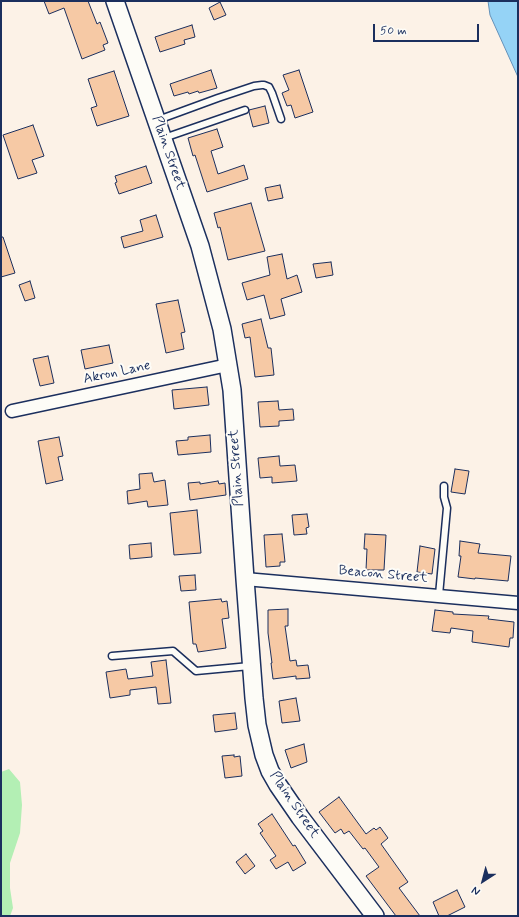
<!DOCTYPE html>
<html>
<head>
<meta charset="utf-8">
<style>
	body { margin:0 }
	#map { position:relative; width:519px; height:917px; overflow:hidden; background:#fcf2e7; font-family:Mynerve,sans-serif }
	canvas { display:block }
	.frame { position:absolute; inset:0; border:2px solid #1b2f5e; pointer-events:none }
	.north { position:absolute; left:463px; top:861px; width:40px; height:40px; -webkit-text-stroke:3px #fdfcf7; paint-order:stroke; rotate:216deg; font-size:11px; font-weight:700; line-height:16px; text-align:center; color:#1b2f5e }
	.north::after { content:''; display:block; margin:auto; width:14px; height:18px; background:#1b2f5e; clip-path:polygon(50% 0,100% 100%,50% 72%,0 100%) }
	.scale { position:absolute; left:373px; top:24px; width:106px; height:18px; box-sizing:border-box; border:2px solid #1b2f5e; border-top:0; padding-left:5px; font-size:12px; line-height:14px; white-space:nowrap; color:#1b2f5e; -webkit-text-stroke:3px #fdfcf7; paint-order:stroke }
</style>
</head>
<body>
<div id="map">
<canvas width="519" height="917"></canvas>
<div class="frame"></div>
<div class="north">N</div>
<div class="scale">50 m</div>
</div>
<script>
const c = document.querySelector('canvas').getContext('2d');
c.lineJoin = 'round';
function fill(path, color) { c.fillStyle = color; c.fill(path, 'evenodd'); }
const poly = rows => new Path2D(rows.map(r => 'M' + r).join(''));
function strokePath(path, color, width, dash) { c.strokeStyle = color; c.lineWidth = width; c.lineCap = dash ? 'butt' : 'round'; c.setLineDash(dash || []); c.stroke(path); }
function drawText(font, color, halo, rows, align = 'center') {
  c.font = font + ' Mynerve,sans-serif'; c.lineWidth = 4; c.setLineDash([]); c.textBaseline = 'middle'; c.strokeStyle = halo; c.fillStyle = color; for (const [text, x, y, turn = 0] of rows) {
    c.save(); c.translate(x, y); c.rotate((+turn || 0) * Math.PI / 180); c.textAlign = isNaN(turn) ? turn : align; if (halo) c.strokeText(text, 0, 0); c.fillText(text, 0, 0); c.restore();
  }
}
fill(poly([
	[9,769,20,782,22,805,20,833,10,863,10,888,13,908,10,916,1,916,1,772]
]), '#b3efb4');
const water = poly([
	[488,1,518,1,518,77,490,15,488,1]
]);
fill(water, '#95d3f6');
strokePath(water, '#6491b9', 1);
const building = poly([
	[44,1,88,1,97,24,100,22,108,43,103,45,105,50,82,59,64,8,49,14,44,1],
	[220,2,226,15,214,20,209,8,220,2],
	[192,25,195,37,184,40,185,44,160,52,155,37,192,25],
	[211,70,217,88,199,93,198,91,189,94,188,92,174,96,170,84,211,70],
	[299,70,313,112,295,118,291,105,287,106,282,93,289,90,283,75,299,70],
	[114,71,129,116,97,126,91,108,97,106,88,79,114,71],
	[265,106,269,123,253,127,249,112,249,110,265,106],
	[33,125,44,156,32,160,37,173,18,179,3,135,33,125],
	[217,129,223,147,211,151,218,174,244,165,248,179,207,192,195,155,193,156,188,138,217,129],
	[146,166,152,183,119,194,115,183,117,182,115,176,146,166],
	[280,185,283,198,268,201,265,188,280,185],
	[251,203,265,251,228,260,220,227,218,228,214,213,251,203],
	[156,215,163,237,124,248,121,237,143,231,140,220,156,215],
	[1,237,3,237,15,273,1,277,1,237],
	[282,254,287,279,297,275,302,292,281,299,285,315,270,319,264,295,247,300,242,283,270,275,267,257,282,254],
	[331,262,333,275,316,278,313,264,331,262],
	[30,281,35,298,25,301,19,285,30,281],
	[178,300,185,332,181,333,184,349,166,353,156,304,178,300],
	[261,319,268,348,271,348,274,375,255,377,250,337,245,338,242,324,261,319],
	[109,345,113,363,85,369,81,350,109,345],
	[48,356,54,383,40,386,33,359,48,356],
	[207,387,209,405,174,409,172,390,207,387],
	[278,401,279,410,293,409,294,420,279,421,279,426,260,427,258,402,278,401],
	[210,435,211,452,178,455,176,441,188,440,188,437,210,435],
	[59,437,63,456,58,457,63,480,46,484,38,441,59,437],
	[279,456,280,466,295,465,297,481,272,483,272,477,260,478,258,458,279,456],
	[455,469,469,471,465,494,451,492,455,469],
	[152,473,154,482,165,480,168,505,148,507,147,501,128,504,127,491,140,489,139,474,152,473],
	[218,481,219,484,225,483,226,495,190,500,188,483,200,482,200,484,218,481],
	[197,510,201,553,174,555,170,513,197,510],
	[307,514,309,527,306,528,307,534,294,535,292,515,307,514],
	[282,534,285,562,280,562,280,566,266,567,264,535,282,534],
	[365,534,386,535,384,570,366,570,367,549,364,549,365,534],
	[460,541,480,544,478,553,511,556,508,581,475,578,475,579,458,577,461,556,459,556,460,541],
	[151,543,152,557,130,559,129,545,151,543],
	[420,546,435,549,432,574,417,572,420,546],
	[195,575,196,590,181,591,179,576,195,575],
	[221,599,222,602,227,601,229,618,222,619,226,648,198,652,196,644,193,644,189,602,221,599],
	[288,609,288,626,285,626,290,661,296,660,297,666,308,665,310,678,296,679,296,676,273,679,271,663,272,663,268,633,268,610,288,609],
	[435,610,453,612,453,614,489,616,488,619,514,622,513,638,510,638,509,647,472,642,473,631,451,628,450,633,432,631,435,610],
	[166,660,171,703,158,704,156,687,130,690,130,695,110,698,106,672,126,669,128,679,153,676,151,662,166,660],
	[296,698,300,721,282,723,279,701,296,698],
	[235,713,237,729,215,732,213,715,235,713],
	[304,744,307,762,291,768,285,750,304,744],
	[234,755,234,757,240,756,242,776,225,778,222,756,234,755],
	[339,797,366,834,374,828,376,830,380,827,388,838,381,844,408,882,399,888,420,916,396,916,366,876,379,867,365,848,363,849,349,831,344,834,341,829,335,833,319,812,339,797],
	[272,814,293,846,295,845,306,863,293,871,288,862,276,869,270,860,276,856,260,833,263,831,258,824,272,814],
	[246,854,255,866,245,874,236,862,246,854],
	[457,890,465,907,447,916,439,916,433,902,457,890]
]);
fill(building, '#f6c9a5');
strokePath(building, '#1b2f5e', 1);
const lane = poly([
	[158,120,218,98,254,86,262,85,264,85,269,87,272,93,281,119],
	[164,138,245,110],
	[439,595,447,508,444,497,444,486],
	[112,656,173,651,196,671,250,666]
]);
const street = poly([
	[12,411,228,365],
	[245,579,518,603]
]);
const secondary = poly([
	[115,1,200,246,222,329,232,390,245,579,254,698,257,725,264,755,270,771,278,785,300,817,375,916]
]);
strokePath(lane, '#1b2f5e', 9);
strokePath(street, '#1b2f5e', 15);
strokePath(secondary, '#1b2f5e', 20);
strokePath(lane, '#fdfcf7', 6);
strokePath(street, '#fdfcf7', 12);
strokePath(secondary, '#fdfcf7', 17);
drawText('14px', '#1b2f5e', '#fdfcf7', [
	["Plain Street",168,153,71],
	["Akron Lane",117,373,-12],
	["Plain Street",237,468,-94],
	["Beacon Street",383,575,5],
	["Plain Street",294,805,56]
]);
</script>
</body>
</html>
